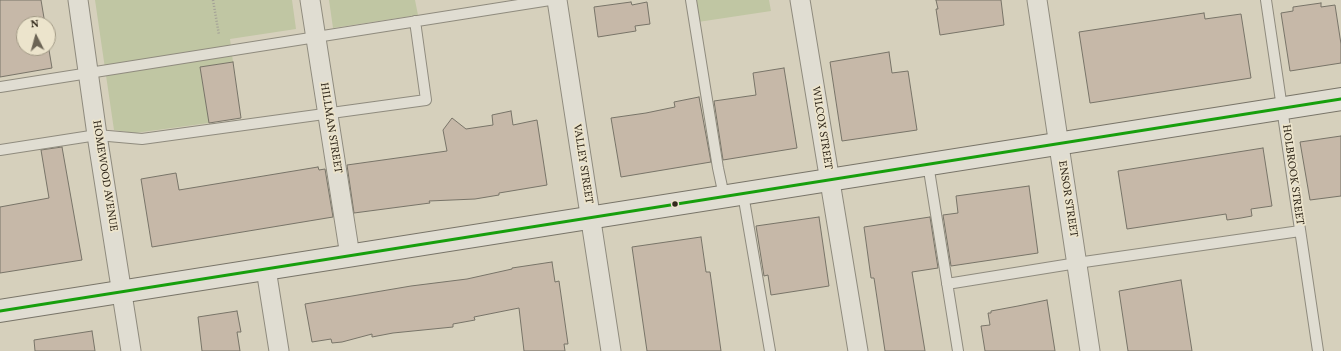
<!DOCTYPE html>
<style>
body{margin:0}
#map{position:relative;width:1341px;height:351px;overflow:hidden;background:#d6d0bc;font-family:Vollkorn,serif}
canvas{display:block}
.north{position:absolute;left:16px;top:16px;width:40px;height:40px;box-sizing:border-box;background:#ece4cc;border:1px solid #a29a86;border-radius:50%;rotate:354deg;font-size:11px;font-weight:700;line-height:16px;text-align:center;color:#332a1d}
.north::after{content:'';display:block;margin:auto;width:14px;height:18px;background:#6c6455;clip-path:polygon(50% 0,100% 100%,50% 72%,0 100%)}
</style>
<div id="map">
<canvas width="1341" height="351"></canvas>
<div class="north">N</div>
</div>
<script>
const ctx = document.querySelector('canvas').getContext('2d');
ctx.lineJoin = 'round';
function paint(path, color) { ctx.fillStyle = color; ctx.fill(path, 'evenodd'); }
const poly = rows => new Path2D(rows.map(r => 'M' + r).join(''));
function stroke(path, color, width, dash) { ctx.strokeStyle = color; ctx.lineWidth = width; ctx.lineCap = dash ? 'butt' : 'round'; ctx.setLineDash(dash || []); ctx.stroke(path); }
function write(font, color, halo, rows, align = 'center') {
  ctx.font = font + ' Vollkorn,serif'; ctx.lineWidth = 3.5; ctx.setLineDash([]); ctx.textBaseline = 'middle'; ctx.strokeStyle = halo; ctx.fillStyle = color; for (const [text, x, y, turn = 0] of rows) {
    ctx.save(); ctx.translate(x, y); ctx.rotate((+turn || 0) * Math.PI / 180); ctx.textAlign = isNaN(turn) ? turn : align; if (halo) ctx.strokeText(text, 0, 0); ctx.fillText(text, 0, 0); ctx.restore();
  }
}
paint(poly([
 [95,0,292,0,296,29,230,39,233,62,201,67,209,123,135,133,114,130],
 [329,0,415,0,418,15,333,28],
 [694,0,769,0,771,11,698,22]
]), '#c0c6a3');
const building = poly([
 [0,0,41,0,45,24,24,24,24,48,48,48,48,44,52,68,0,77,0,0],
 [936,0,1001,0,1004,25,940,35,936,9,938,9,936,0],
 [631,2,632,5,647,2,650,24,635,26,636,31,598,37,594,7,631,2],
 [1321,3,1321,7,1335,5,1341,44,1341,63,1290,71,1281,13,1293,11,1293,7,1321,3],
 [1204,13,1205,19,1241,14,1251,78,1090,103,1079,32,1204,13],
 [889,52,892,73,908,71,917,130,842,141,830,62,889,52],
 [233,62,241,118,209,123,200,67,233,62],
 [784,68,797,148,723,160,714,101,756,95,753,73,784,68],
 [699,97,711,162,621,177,611,118,646,113,675,107,674,102,699,97],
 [511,111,513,125,537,120,547,185,499,193,499,195,475,199,429,201,430,203,354,213,347,165,447,151,443,130,452,118,466,129,493,125,492,115,511,111],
 [1341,136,1341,196,1310,200,1300,142,1341,136],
 [62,147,82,260,0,273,0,207,49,198,41,150,62,147],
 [1263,148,1272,206,1251,209,1252,216,1241,218,1227,220,1226,214,1127,229,1118,171,1263,148],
 [318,167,319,170,325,169,333,217,152,247,141,179,176,173,179,190,318,167],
 [1029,186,1038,253,951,266,943,215,958,213,956,196,1029,186],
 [819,217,829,286,771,295,768,275,764,276,756,226,819,217],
 [930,217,938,268,912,272,925,351,885,351,874,278,871,278,864,227,930,217],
 [701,237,706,272,710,272,721,351,647,351,632,247,701,237],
 [552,262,555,282,559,281,568,344,564,344,565,351,524,351,519,308,474,317,475,320,453,324,453,327,393,333,372,337,372,334,342,342,332,343,331,339,312,342,305,304,411,286,467,279,512,269,512,268,552,262],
 [1181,280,1192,351,1128,351,1119,291,1181,280],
 [1047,300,1055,351,985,351,981,326,990,325,988,313,991,313,991,311,1018,306,1047,300],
 [237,311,241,332,237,332,240,351,202,351,198,317,237,311],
 [92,331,95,351,35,351,34,340,92,331]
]);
paint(building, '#c6b8a8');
stroke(building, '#787468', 1);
const service = poly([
 [691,0,718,168,724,196],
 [1266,0,1318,351],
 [0,87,550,0],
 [0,150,97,135,142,139,426,100,415,21],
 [928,164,958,351],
 [743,194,770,351],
 [947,284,1077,263,1300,231]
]);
const minor = poly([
 [78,0,97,135,131,351],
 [310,0,350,256],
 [557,0,611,351],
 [800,0,858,351],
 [1037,0,1090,351],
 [266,269,279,351]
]);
const secondary = poly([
 [0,311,1341,99]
]);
stroke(service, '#8f8b7e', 12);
stroke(minor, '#8f8b7e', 21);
stroke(secondary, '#787468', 24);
stroke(poly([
 [213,0,219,35]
]), '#a29f96', 2.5, [1, 2]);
stroke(service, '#e0ddd2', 10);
stroke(minor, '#e0ddd2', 19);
stroke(secondary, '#e0ddd2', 22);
stroke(poly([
 [0,311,1341,99]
]), '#179f0d', 3);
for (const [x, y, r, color] of [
 [675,204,3.5,"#332a1d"]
]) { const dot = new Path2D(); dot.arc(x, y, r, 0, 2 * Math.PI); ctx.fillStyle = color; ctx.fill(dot); stroke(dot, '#ece4cc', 1.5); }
write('11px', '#332a1d', '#ece4cc', [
 ["HILLMAN STREET",330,128,81],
 ["WILCOX STREET",821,128,81],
 ["VALLEY STREET",582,164,81],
 ["HOLBROOK STREET",1292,175,82],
 ["HOMEWOOD AVENUE",104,176,81],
 ["ENSOR STREET",1067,199,81]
]);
</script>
